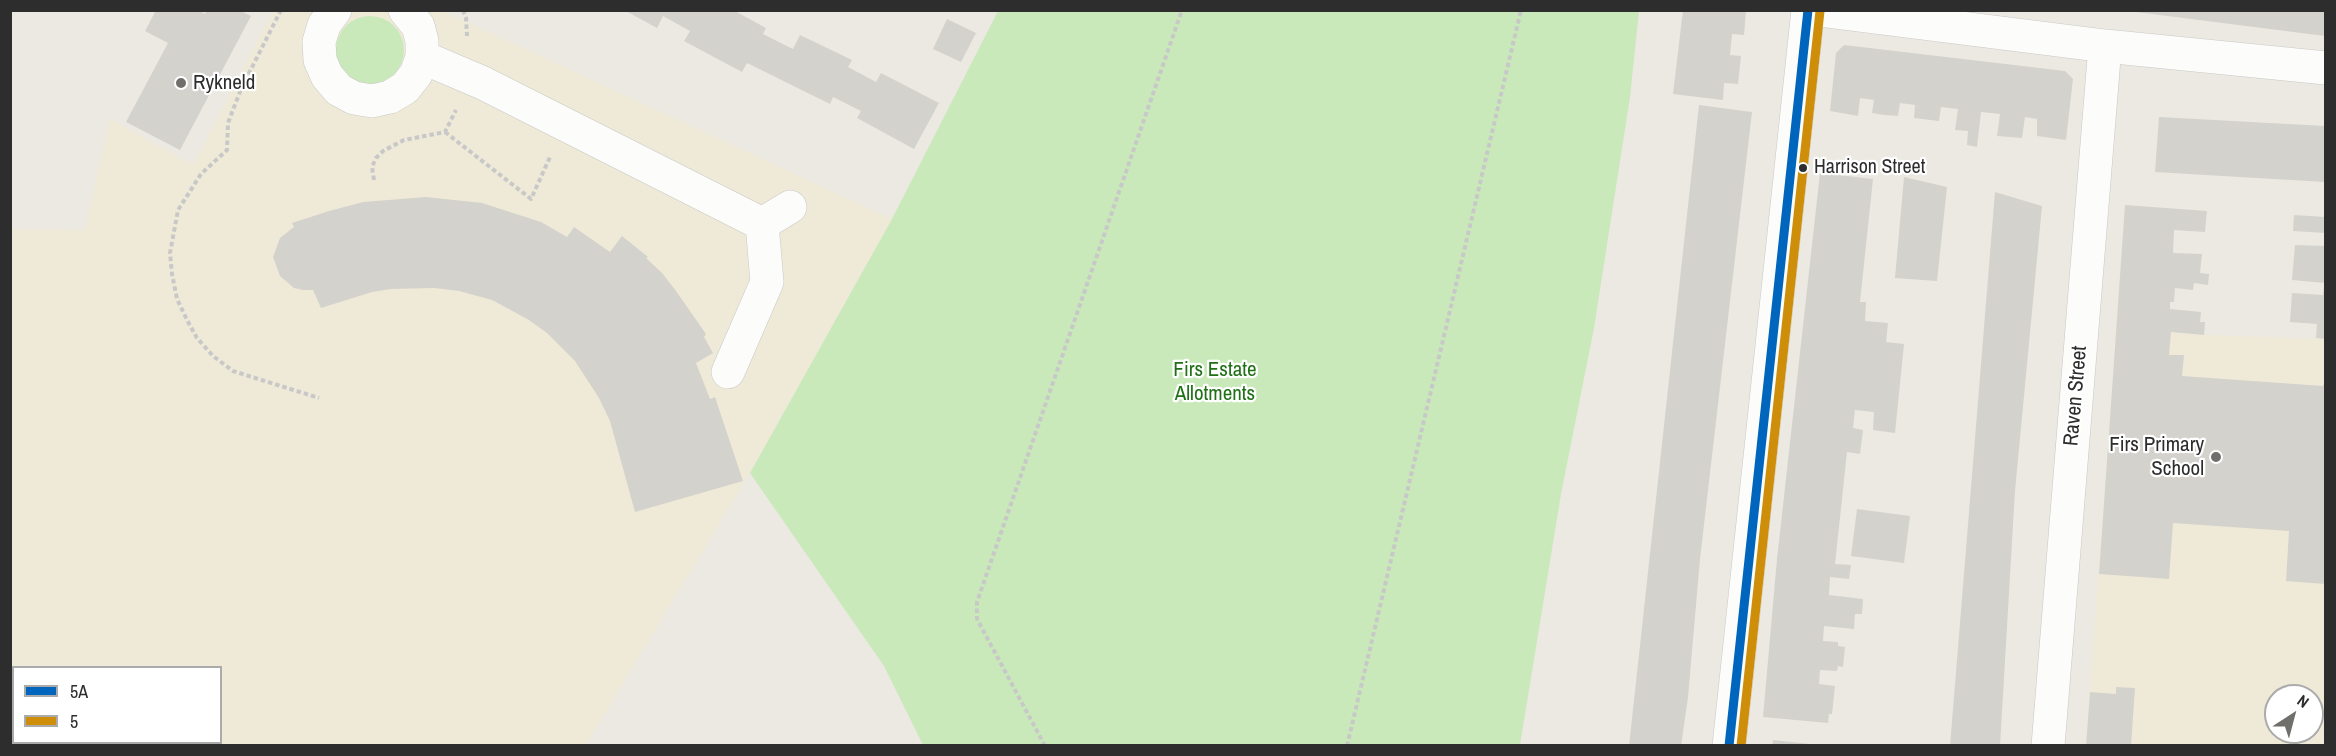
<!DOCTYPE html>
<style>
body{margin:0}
#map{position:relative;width:2336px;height:756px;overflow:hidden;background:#ece9e2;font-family:"Archivo Narrow",sans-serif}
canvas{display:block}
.frame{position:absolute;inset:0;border:12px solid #2d2d2d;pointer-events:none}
.legend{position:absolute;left:12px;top:666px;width:210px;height:78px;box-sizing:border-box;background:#fff;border:2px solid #ababab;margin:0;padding:8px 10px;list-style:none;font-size:18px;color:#2d2d2d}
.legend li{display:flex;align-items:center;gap:12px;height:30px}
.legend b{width:30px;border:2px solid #ababab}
.north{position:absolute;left:2264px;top:684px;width:60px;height:60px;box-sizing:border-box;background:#fff;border:2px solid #ababab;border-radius:50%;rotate:36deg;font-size:16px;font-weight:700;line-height:24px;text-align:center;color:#2d2d2d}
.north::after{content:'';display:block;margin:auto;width:21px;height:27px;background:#706f6c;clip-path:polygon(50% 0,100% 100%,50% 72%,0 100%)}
</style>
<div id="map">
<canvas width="2336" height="756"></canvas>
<div class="frame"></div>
<ul class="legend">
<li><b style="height:8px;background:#0065bd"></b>5A</li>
<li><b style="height:8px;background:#cf8e09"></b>5</li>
</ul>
<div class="north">N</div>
</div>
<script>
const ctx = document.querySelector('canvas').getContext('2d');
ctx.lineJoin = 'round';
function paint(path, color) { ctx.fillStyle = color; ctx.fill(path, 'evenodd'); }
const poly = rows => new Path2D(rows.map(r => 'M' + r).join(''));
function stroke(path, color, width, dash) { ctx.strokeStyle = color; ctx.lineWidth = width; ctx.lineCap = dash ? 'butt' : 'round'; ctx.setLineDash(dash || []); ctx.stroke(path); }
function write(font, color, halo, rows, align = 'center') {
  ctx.font = font + ' "Archivo Narrow",sans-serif'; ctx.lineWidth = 4.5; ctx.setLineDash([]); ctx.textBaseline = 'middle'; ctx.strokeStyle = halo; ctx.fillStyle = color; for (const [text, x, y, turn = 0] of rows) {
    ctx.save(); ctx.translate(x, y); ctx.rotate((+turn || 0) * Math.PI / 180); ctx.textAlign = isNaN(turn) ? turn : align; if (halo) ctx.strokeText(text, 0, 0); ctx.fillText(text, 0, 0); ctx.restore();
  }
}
paint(poly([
 [273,11,443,11,892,219,750,473,586,745,11,746,11,229,85,230,110,119,193,165],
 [14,668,220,668,220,742,14,742],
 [2116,328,2204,335,2325,339,2325,745,2086,746],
 [2276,696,2312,696,2312,732,2276,732]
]), '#efead7');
paint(poly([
 [998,11,1639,11,1630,97,1594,328,1561,494,1520,745,923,745,884,666,750,473,892,219],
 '336 50a34 34 0 1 1 68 0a34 34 0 1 1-68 0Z'
]), '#c9e9ba');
paint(poly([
 [156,10,198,10,205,14,207,10,239,10,251,16,180,150,126,122,168,43,145,31],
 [624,10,733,10,766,28,763,34,793,49,800,35,852,60,848,67,876,82,881,73,939,103,914,149,857,118,861,111,833,97,830,104,747,63,742,72,684,41,690,31,663,16,657,28],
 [1683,10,1746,10,1744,35,1732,34,1731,45,1730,55,1741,56,1738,84,1724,83,1723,100,1673,94],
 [2136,10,2325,10,2325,36,2136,12],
 [947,19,976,33,961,62,933,49],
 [1844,45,2065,71,2073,79,2066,140,2037,136,2037,119,2025,117,2022,138,1997,136,2000,114,1981,112,1977,147,1967,145,1968,131,1955,130,1958,109,1941,107,1939,121,1914,118,1915,105,1900,103,1898,116,1884,115,1872,113,1874,100,1860,98,1858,116,1830,111,1836,53],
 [1699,105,1752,112,1700,559,1688,697,1681,746,1629,746],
 [2159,117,2325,126,2325,182,2155,172],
 [1820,173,1873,179,1860,302,1866,302,1865,321,1888,323,1886,342,1904,344,1895,433,1873,430,1874,412,1855,410,1853,428,1863,430,1860,454,1847,452,1835,564,1851,565,1849,579,1830,577,1829,595,1863,599,1862,614,1855,614,1854,629,1824,626,1823,641,1838,642,1838,646,1845,647,1843,667,1838,666,1837,671,1820,670,1819,684,1835,686,1832,714,1829,714,1828,723,1763,717,1777,559],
 [1904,177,1947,187,1937,281,1895,278],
 [1995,192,2042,206,2015,491,2000,746,1950,746],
 [426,197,482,203,541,222,567,237,574,227,610,252,622,236,648,257,646,258,662,273,676,291,706,334,704,337,713,353,696,363,710,399,715,397,743,481,635,512,610,421,599,398,575,361,547,333,529,320,492,300,459,291,434,288,391,289,372,292,321,308,313,290,303,290,294,288,280,276,273,257,280,238,294,227,292,223,329,211,363,202],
 [2125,205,2207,211,2205,232,2174,230,2173,253,2202,254,2200,273,2209,274,2208,285,2194,283,2193,290,2175,288,2174,302,2170,302,2170,309,2201,312,2200,322,2205,322,2204,335,2171,332,2169,355,2184,355,2182,376,2323,386,2325,381,2325,584,2286,581,2289,531,2173,523,2169,579,2099,574],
 [2294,215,2325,217,2325,233,2293,231],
 [2295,245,2325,246,2325,283,2292,280],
 [2324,286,2325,286,2325,339,2316,338,2317,324,2290,322,2292,293,2323,295],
 [1857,509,1910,516,1904,563,1851,556],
 [2116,687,2135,688,2131,746,2086,746,2090,692,2116,694],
 [1773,740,1810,744,1810,746,1772,746]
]), '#d4d2cd');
const minor = poly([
 [335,10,324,25,319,42,320,60,327,76,339,90,354,98,372,101,390,97,405,88,416,74,422,57,422,41,418,26,405,10],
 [1818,10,2105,46,2326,68],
 [422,57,483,83,762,224,790,207],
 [728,372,767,282,762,224],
 [1729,746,1808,10],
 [2048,746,2105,46]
]);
stroke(minor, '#c9c8c7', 34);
stroke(poly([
 [281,10,241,89,228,123,227,150,201,174,178,210,170,253,172,274,177,299,187,320,197,338,213,356,233,371,319,398],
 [463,10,466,18,467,36],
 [445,132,531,199,550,157],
 [374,180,372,167,376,158,383,151,404,140,445,132,456,110],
 [1045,746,977,619,977,602,1182,10],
 [1347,746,1521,10]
]), '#c8c8c8', 4, [4.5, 3]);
stroke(minor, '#fcfcfb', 33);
stroke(poly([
 [1729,746,1808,10]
]), '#0065bd', 9);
stroke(poly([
 [1741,746,1820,11]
]), '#cf8e09', 9);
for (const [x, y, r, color] of [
 [181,83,6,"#706f6c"],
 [1803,168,5,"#2d2d2d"],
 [2216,457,6,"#706f6c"]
]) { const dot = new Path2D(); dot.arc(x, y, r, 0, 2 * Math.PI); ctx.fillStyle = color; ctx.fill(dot); stroke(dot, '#fff', 2); }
write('20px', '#2d2d2d', '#fff', [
 ["Harrison Street",1814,168]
], 'left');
write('21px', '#2d2d2d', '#fff', [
 ["Rykneld",193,83],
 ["Firs Primary",2204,445,"right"],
 ["School",2204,469,"right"]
], 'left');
write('21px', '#207116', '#fff', [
 ["Firs Estate",1215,370],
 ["Allotments",1215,394]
]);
write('21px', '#2d2d2d', '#fff', [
 ["Raven Street",2076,396,-85]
]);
</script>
